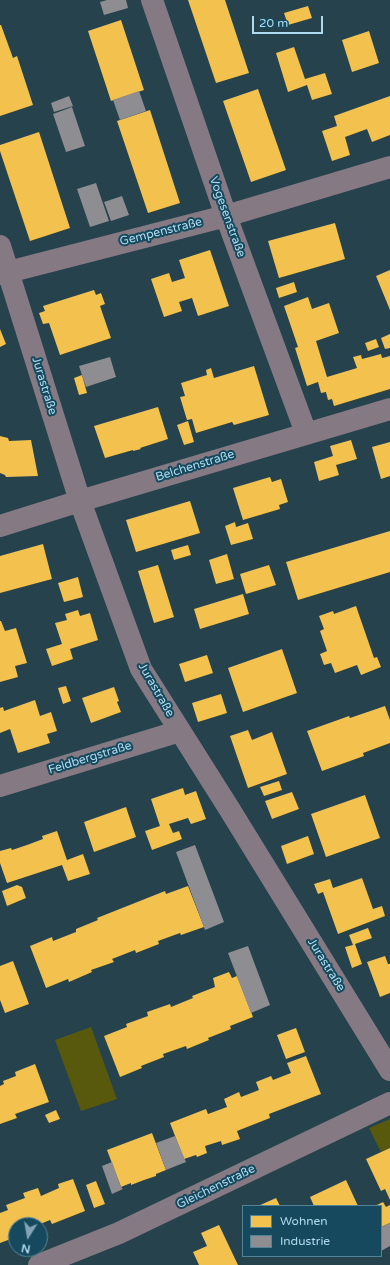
<!DOCTYPE html>
<meta charset="utf-8">
<style>
body{margin:0}
#map{position:relative;width:390px;height:1265px;overflow:hidden;background:#26424d;font-family:"Varela Round",sans-serif}
canvas{display:block}
.legend{position:absolute;left:242px;top:1205px;width:140px;height:52px;box-sizing:border-box;background:#16495d;border:1px solid #538397;margin:0;padding:5px 7px;list-style:none;font-size:12px;color:#afdaed}
.legend li{display:flex;align-items:center;gap:8px;height:20px}
.legend b{width:20px;border:1px solid #538397}
.north{position:absolute;left:8px;top:1217px;width:40px;height:40px;box-sizing:border-box;background:#16495d;border:1px solid #538397;border-radius:50%;rotate:191deg;font-size:11px;font-weight:700;line-height:16px;text-align:center;color:#afdaed}
.north::after{content:'';display:block;margin:auto;width:14px;height:18px;background:#7fa5b5;clip-path:polygon(50% 0,100% 100%,50% 72%,0 100%)}
.scale{position:absolute;left:252px;top:16px;width:71px;height:18px;box-sizing:border-box;border:2px solid #afdaed;border-top:0;padding-left:5px;font-size:12px;line-height:14px;white-space:nowrap;color:#afdaed;-webkit-text-stroke:3px #16495d;paint-order:stroke}
</style>
<div id="map">
<canvas width="390" height="1265"></canvas>
<ul class="legend">
<li><b style="height:11px;background:#f2c14e"></b>Wohnen</li>
<li><b style="height:11px;background:#8d8d92"></b>Industrie</li>
</ul>
<div class="north">N</div>
<div class="scale">20 m</div>
</div>
<script>
const ctx = document.querySelector('canvas').getContext('2d');
ctx.lineJoin = 'round';
function paint(path, color) { ctx.fillStyle = color; ctx.fill(path, 'evenodd'); }
const poly = rows => new Path2D(rows.map(r => 'M' + r).join(''));
function stroke(path, color, width, dash) { ctx.strokeStyle = color; ctx.lineWidth = width; ctx.lineCap = dash ? 'butt' : 'round'; ctx.setLineDash(dash || []); ctx.stroke(path); }
function write(font, color, halo, rows, align = 'center') {
  ctx.font = font + ' "Varela Round",sans-serif'; ctx.lineWidth = 4; ctx.setLineDash([]); ctx.textBaseline = 'middle'; ctx.strokeStyle = halo; ctx.fillStyle = color; for (const [text, x, y, turn = 0] of rows) {
    ctx.save(); ctx.translate(x, y); ctx.rotate((+turn || 0) * Math.PI / 180); ctx.textAlign = isNaN(turn) ? turn : align; if (halo) ctx.strokeText(text, 0, 0); ctx.fillText(text, 0, 0); ctx.restore();
  }
}
paint(poly([
 [91,1027,117,1099,81,1111,55,1040],
 [390,1119,390,1148,381,1152,369,1128]
]), '#58590d');
paint(poly([
 [188,0,225,0,249,73,216,83],
 [308,6,312,18,288,25,284,13],
 [121,20,144,90,111,101,88,31],
 [0,25,1,25,13,58,17,56,33,105,0,116],
 [369,31,379,63,352,72,342,40],
 [294,47,305,79,325,73,332,94,312,100,307,85,288,92,276,53],
 [258,89,286,170,251,182,223,101],
 [390,96,390,135,372,142,367,129,345,137,350,155,332,161,322,131,337,126,334,116],
 [150,110,180,203,148,213,117,121],
 [39,132,70,228,30,241,0,151,0,145],
 [335,223,345,259,279,278,268,241],
 [210,250,229,306,198,316,192,298,179,302,182,311,164,317,151,279,169,273,172,282,185,278,179,260],
 [390,270,390,310,376,276],
 [294,282,297,292,279,298,276,288],
 [94,290,96,295,101,293,105,304,100,306,111,338,60,355,49,323,43,324,39,313,45,311,43,306],
 [308,297,312,309,329,303,339,333,316,341,327,377,357,368,353,357,361,355,362,359,381,354,382,358,390,356,390,389,334,406,332,399,328,400,326,392,321,393,318,382,307,386,295,348,298,347,284,306],
 [0,329,6,344,0,347],
 [390,334,390,348,385,349,381,338],
 [376,339,379,347,368,351,365,343],
 [254,366,269,415,234,425,232,422,196,433,192,419,187,420,180,397,185,396,181,383,207,375,206,370,211,368,214,378],
 [82,375,87,393,79,395,74,378],
 [158,407,168,439,140,448,141,449,133,451,133,450,105,458,94,426],
 [188,421,194,442,184,445,177,425],
 [0,436,8,438,9,441,31,440,38,476,6,477,5,475,0,473],
 [351,440,357,459,336,465,339,475,319,481,314,462,333,456,330,446],
 [390,442,390,476,381,479,372,447],
 [270,477,272,482,281,479,288,502,279,505,280,509,243,520,233,488],
 [190,501,200,533,136,552,126,520],
 [235,522,236,527,248,523,253,539,231,545,225,526],
 [390,531,390,572,298,600,286,562],
 [43,544,52,579,0,593,0,556],
 [188,545,191,555,174,560,171,550],
 [227,554,234,579,216,584,209,560],
 [158,565,174,617,154,623,138,571],
 [269,565,276,585,246,594,240,574],
 [78,577,83,597,64,602,58,583],
 [243,594,249,614,200,629,194,609],
 [356,606,374,658,377,657,381,667,361,675,357,665,335,673,331,663,324,665,320,654,327,651,320,631,324,629,319,616,333,611,334,614],
 [78,610,80,616,90,613,98,640,70,649,73,659,52,666,46,649,62,644,55,623,67,620,65,614],
 [0,621,1,621,5,631,16,628,27,663,15,666,18,677,0,682],
 [282,649,297,693,243,712,228,668],
 [207,655,213,673,185,682,179,664],
 [66,686,71,701,63,704,58,688],
 [114,687,119,701,117,702,121,712,91,723,82,698],
 [221,694,227,713,198,722,192,703],
 [35,700,40,716,51,712,57,731,47,734,50,743,18,753,10,729,0,733,0,708,3,707,4,711],
 [385,706,390,720,390,743,363,753,364,756,322,771,307,731,349,716,350,718],
 [248,730,252,740,272,732,287,774,248,788,230,736],
 [279,781,282,790,264,796,260,787],
 [183,788,185,795,196,791,206,819,191,824,188,818,169,824,173,833,179,831,182,839,152,850,145,831,160,826,151,799],
 [292,792,299,809,272,819,265,801],
 [365,795,380,838,326,857,311,814],
 [126,807,136,837,94,852,84,822],
 [57,831,67,860,83,854,90,874,68,881,62,865,7,883,0,863,0,851,11,848,12,850,27,845,43,839,42,836],
 [308,836,314,854,287,864,281,846],
 [362,878,373,909,382,906,385,916,338,934,323,892,318,894,314,884,330,879,333,888],
 [17,885,22,887,26,898,7,906,2,891],
 [188,886,204,927,181,935,180,933,158,941,159,944,136,953,135,950,112,959,114,962,91,970,92,972,69,982,68,979,46,988,30,946,52,937,53,941,76,932,76,929,98,920,97,918,165,891,166,894],
 [368,928,372,938,355,944,362,964,352,968,345,947,353,945,349,935],
 [385,956,388,964,390,964,390,993,380,997,367,962],
 [13,961,29,1004,5,1013,0,1000,0,966],
 [229,972,232,978,237,976,253,1017,230,1026,231,1029,208,1038,209,1040,187,1049,186,1046,163,1054,164,1057,141,1066,142,1068,120,1077,104,1036,127,1027,126,1024,148,1016,147,1012,170,1004,171,1007,193,998,192,996,215,987,213,978],
 [296,1028,305,1052,286,1059,277,1035],
 [306,1056,321,1094,269,1114,270,1118,237,1131,240,1139,222,1145,221,1141,205,1146,207,1153,197,1157,196,1155,184,1159,170,1123,206,1109,208,1114,227,1107,224,1099,239,1092,241,1097,259,1090,256,1082,271,1076,273,1080,291,1073,287,1063],
 [35,1064,49,1102,15,1114,17,1118,0,1124,0,1086,4,1084,3,1081,16,1076,15,1072],
 [56,1110,60,1119,49,1123,45,1115],
 [152,1133,166,1170,156,1174,156,1176,144,1180,131,1185,131,1183,121,1187,107,1150],
 [390,1148,390,1200,385,1189,381,1191,366,1159],
 [73,1179,85,1211,52,1224,50,1220,38,1225,16,1225,16,1237,0,1243,0,1213,8,1210,6,1205,25,1198,23,1193,38,1188,41,1196,59,1188,58,1184],
 [346,1180,358,1206,314,1206,310,1197],
 [96,1181,105,1204,94,1208,86,1185],
 [276,1198,280,1206,258,1206],
 [383,1202,386,1207,390,1205,390,1223,381,1227,381,1206,375,1206],
 [219,1225,238,1265,199,1265,193,1252,207,1246,201,1233]
]), '#f2c14e');
paint(poly([
 [107,0,126,0,128,8,104,15,100,2],
 [139,91,146,111,120,120,113,100],
 [69,96,73,106,54,112,51,103],
 [72,107,85,146,66,152,53,114],
 [96,183,109,221,90,227,77,189],
 [122,196,129,215,111,221,104,202],
 [110,357,116,377,86,387,79,366],
 [195,845,224,922,205,930,176,852],
 [248,946,270,1005,251,1013,228,953],
 [175,1136,186,1162,166,1170,156,1143],
 [112,1162,121,1187,123,1189,112,1194,102,1166],
 [390,1223,390,1246,381,1251,381,1227]
]), '#8d8d92');
stroke(poly([
 [152,0,226,216,306,433],
 [0,246,80,501,141,669,230,810,390,1070],
 [0,274,226,216,390,167],
 [0,526,80,501,390,409],
 [0,786,180,731],
 [39,1265,119,1233,390,1103]
]), '#857983', 22);
write('12px', '#afdaed', '#16495d', [
 ["Vogesenstraße",227,217,70],
 ["Gempenstraße",161,232,-14],
 ["Jurastraße",44,386,73],
 ["Belchenstraße",195,466,-17],
 ["Jurastraße",156,690,60],
 ["Feldbergstraße",90,758,-17],
 ["Jurastraße",326,965,58],
 ["Gleichenstraße",216,1187,-26]
]);
</script>
